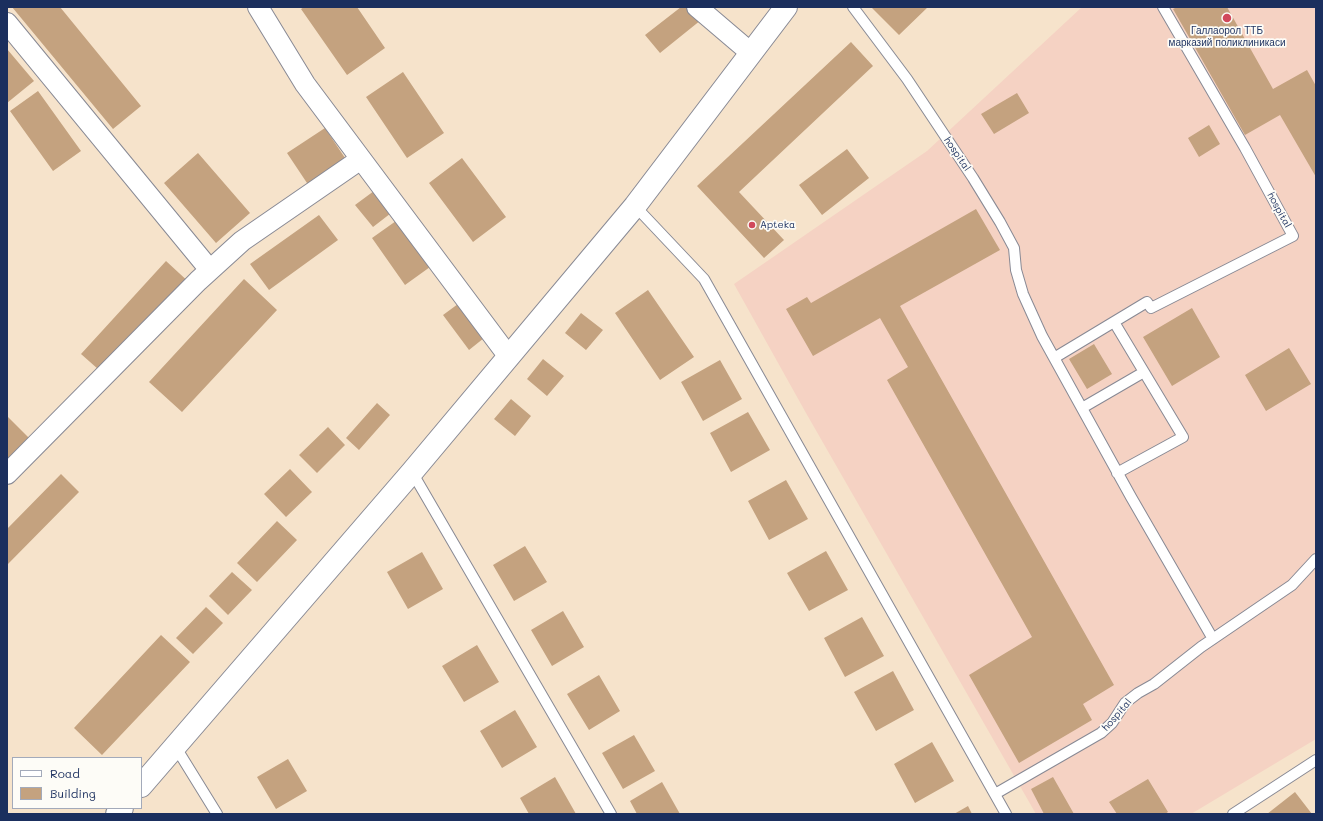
<!DOCTYPE html>
<meta charset="utf-8">
<style>
body{margin:0}
#map{position:relative;width:1323px;height:821px;overflow:hidden;background:#f6e3cb;font-family:Mali,sans-serif}
canvas{display:block}
.frame{position:absolute;inset:0;border:8px solid #1b2f5e;pointer-events:none}
.legend{position:absolute;left:12px;top:757px;width:130px;height:52px;box-sizing:border-box;background:#fdfcf7;border:1px solid #a3aaba;margin:0;padding:5px 7px;list-style:none;font-size:12px;color:#1b2f5e}
.legend li{display:flex;align-items:center;gap:8px;height:20px}
.legend b{width:20px;border:1px solid #a3aaba}
</style>
<div id="map">
<canvas width="1323" height="821"></canvas>
<div class="frame"></div>
<ul class="legend">
<li><b style="height:5px;background:#fff"></b>Road</li>
<li><b style="height:11px;background:#c4a27f"></b>Building</li>
</ul>
</div>
<script>
const ctx = document.querySelector('canvas').getContext('2d');
ctx.lineJoin = 'round';
function paint(path, color) { ctx.fillStyle = color; ctx.fill(path, 'evenodd'); }
const poly = rows => new Path2D(rows.map(r => 'M' + r).join(''));
function stroke(path, color, width, dash) { ctx.strokeStyle = color; ctx.lineWidth = width; ctx.lineCap = dash ? 'butt' : 'round'; ctx.setLineDash(dash || []); ctx.stroke(path); }
function write(font, color, halo, rows, align = 'center') {
  ctx.font = font + ' Mali,sans-serif'; ctx.lineWidth = 3.5; ctx.setLineDash([]); ctx.textBaseline = 'middle'; ctx.strokeStyle = halo; ctx.fillStyle = color; for (const [text, x, y, turn = 0] of rows) {
    ctx.save(); ctx.translate(x, y); ctx.rotate((+turn || 0) * Math.PI / 180); ctx.textAlign = isNaN(turn) ? turn : align; if (halo) ctx.strokeText(text, 0, 0); ctx.fillText(text, 0, 0); ctx.restore();
  }
}
paint(poly([
 [1082,7,1316,7,1316,739,1191,814,1036,814,806,413,734,284,927,151]
]), '#f5d2c3');
paint(poly([
 [12,7,60,7,141,106,113,129],
 [304,7,357,7,385,48,347,75,301,9],
 [681,7,690,7,701,20,660,53,645,35],
 [871,7,928,7,899,35],
 [1177,7,1227,7,1273,89,1307,70,1316,86,1316,177,1280,115,1245,135,1173,9],
 [851,42,873,66,739,192,784,240,764,258,697,186],
 [7,49,34,81,7,103],
 [403,72,444,133,407,158,366,97],
 [38,91,81,151,53,171,10,111],
 [1017,93,1029,113,994,134,981,114],
 [1209,125,1220,144,1199,157,1188,138],
 [325,128,347,161,309,186,287,153],
 [847,149,869,178,822,215,799,185],
 [198,153,250,213,216,243,164,183],
 [462,158,506,217,473,242,429,183],
 [378,188,395,210,373,227,355,205],
 [976,209,1000,250,900,306,1114,685,1083,704,1092,720,1019,763,969,675,1032,637,887,380,908,367,880,318,813,356,786,309,807,297,811,303],
 [319,215,338,240,269,290,250,264],
 [396,221,430,267,405,285,372,238],
 [166,261,192,285,107,377,81,354],
 [244,279,277,310,182,412,149,382],
 [648,290,694,357,660,380,615,313],
 [458,304,484,338,469,350,443,315],
 [1192,308,1220,357,1172,386,1143,337],
 [581,313,603,330,586,350,565,333],
 [1094,344,1112,374,1087,389,1069,359],
 [1289,348,1311,384,1266,411,1245,375],
 [543,359,564,376,547,396,527,379],
 [720,360,742,399,703,421,681,382],
 [511,399,531,416,515,436,494,419],
 [377,403,390,415,359,450,346,438],
 [748,412,770,450,731,472,710,433],
 [7,416,37,446,7,476],
 [328,427,345,445,317,473,299,455],
 [290,469,312,492,286,517,264,494],
 [61,474,79,492,7,565,7,529],
 [786,480,808,519,769,540,748,501],
 [277,521,297,540,257,582,237,563],
 [525,546,547,582,514,601,493,565],
 [826,551,848,590,809,611,787,573],
 [422,552,443,589,408,609,387,572],
 [232,572,252,590,228,615,209,596],
 [206,607,223,623,193,654,176,638],
 [563,611,584,647,552,666,531,630],
 [862,617,884,656,845,677,824,638],
 [161,635,190,662,102,755,74,728],
 [477,645,499,682,464,702,442,666],
 [893,671,914,710,876,731,854,692],
 [599,675,620,711,589,730,567,694],
 [515,710,537,747,502,768,480,731],
 [634,735,655,771,623,789,602,753],
 [932,742,954,781,915,803,894,764],
 [288,759,307,791,276,809,257,777],
 [555,777,576,814,529,814,520,798],
 [1053,777,1074,814,1044,814,1031,789],
 [1148,779,1168,812,1165,814,1117,814,1109,802],
 [662,782,680,814,637,814,630,801],
 [1295,792,1312,814,1267,814],
 [968,806,972,814,954,814]
]), '#c4a27f');
const service = poly([
 [853,7,907,79,973,178,1000,222,1014,248,1016,270,1023,294,1042,336,1131,497,1213,639],
 [635,206,704,279,1006,814],
 [1054,358,1147,302,1151,308,1293,236,1245,148,1163,7],
 [1082,408,1144,372,1114,322],
 [412,472,611,814],
 [1117,473,1183,437,1144,372],
 [175,746,217,814],
 [995,794,1101,733,1112,723,1125,703,1138,693,1154,684,1201,647,1292,585,1316,559],
 [1233,814,1316,760]
]);
const minor = poly([
 [258,7,305,84,509,357],
 [697,7,751,53],
 [7,23,210,270],
 [7,474,198,281,242,241,361,159]
]);
const tertiary = poly([
 [141,786,412,472,635,206,786,7],
 [117,814,122,808]
]);
stroke(service, '#888994', 12);
stroke(minor, '#888994', 22);
stroke(tertiary, '#888994', 24);
stroke(service, '#fff', 10);
stroke(minor, '#fff', 20);
stroke(tertiary, '#fff', 22);
for (const [x, y, r, color] of [
 [1227,18,5,"#d1495b"],
 [752,225,4,"#d1495b"]
]) { const dot = new Path2D(); dot.arc(x, y, r, 0, 2 * Math.PI); ctx.fillStyle = color; ctx.fill(dot); stroke(dot, '#fdfcf7', 1.5); }
write('10px', '#1b2f5e', '#fdfcf7', [
 ["Галлаорол ТТБ",1227,31],
 ["марказий поликлиникаси",1227,43],
 ["Apteka",760,225,"left"]
]);
write('10px', '#1b2f5e', '#fdfcf7', [
 ["hospital",957,154,56],
 ["hospital",1279,210,61],
 ["hospital",1117,715,-49]
]);
</script>
